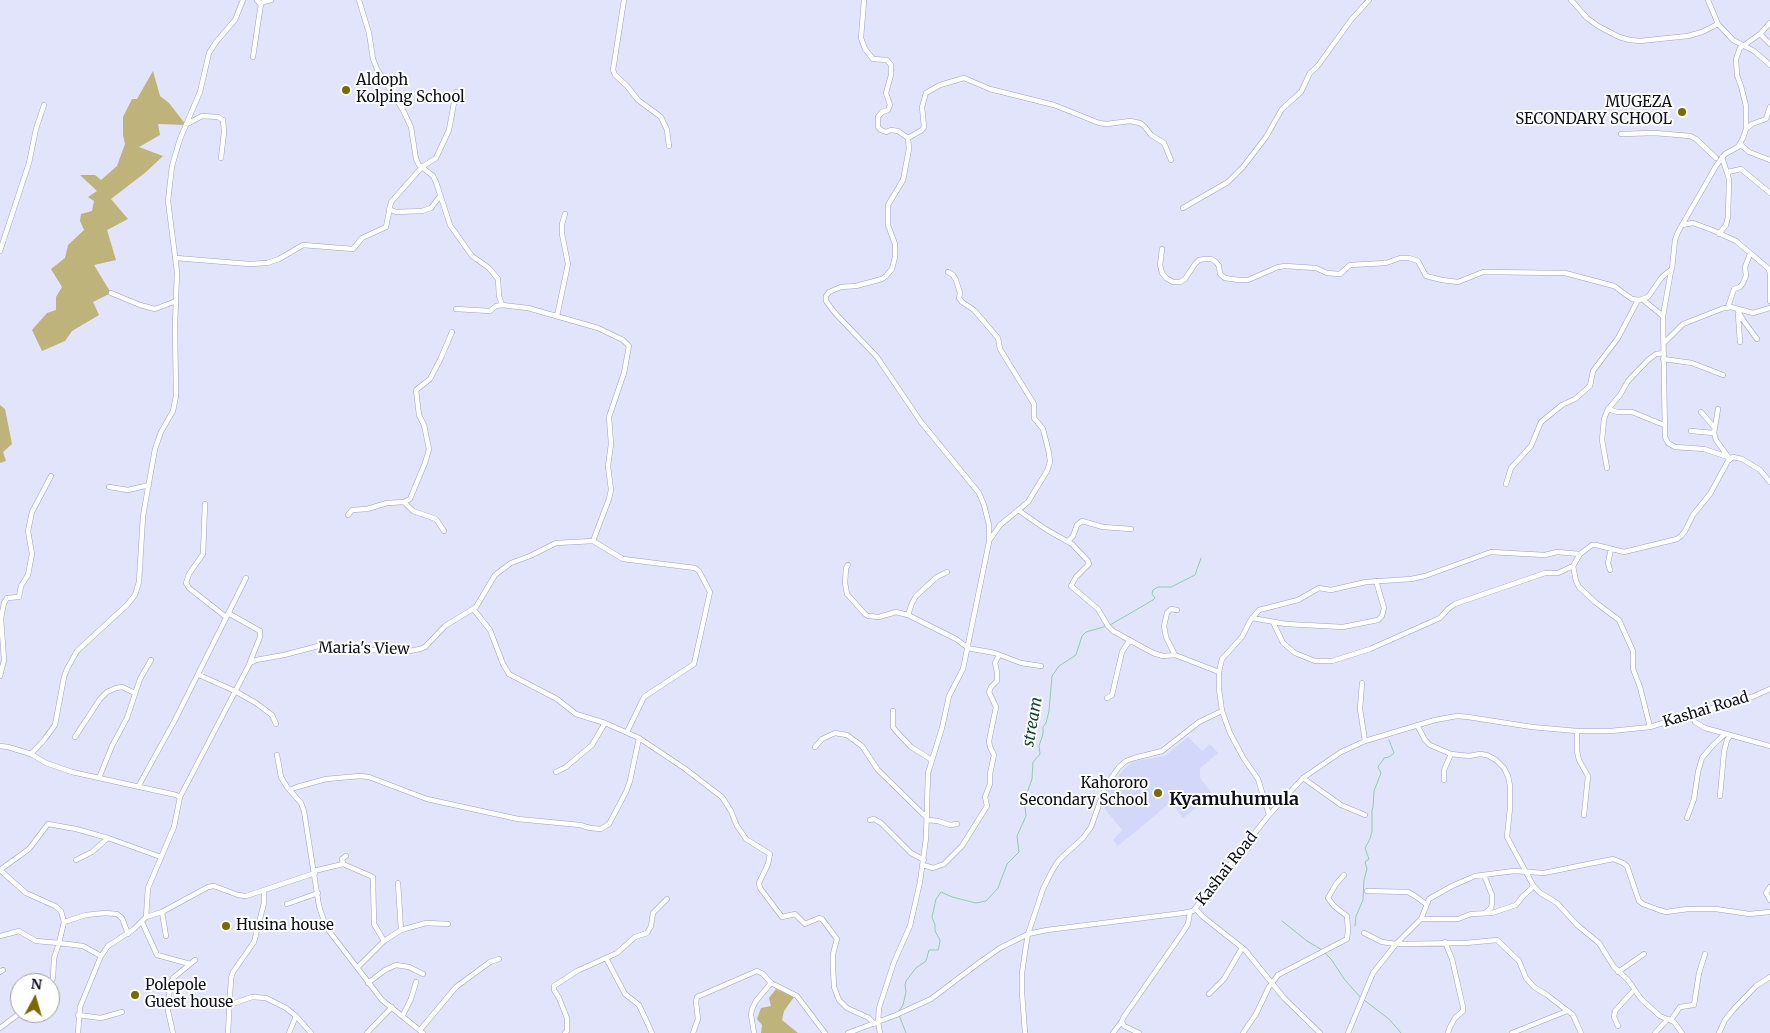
<!DOCTYPE html>
<style>
body{margin:0}
#map{position:relative;width:1770px;height:1033px;overflow:hidden;background:#e1e4fa;font-family:Merriweather,serif}
canvas{display:block}
.north{position:absolute;left:10px;top:973px;width:50px;height:50px;box-sizing:border-box;background:#fff;border:1px solid #9f9fa4;border-radius:50%;rotate:6deg;font-size:14px;font-weight:700;line-height:20px;text-align:center;color:#0e0f1c}
.north::after{content:'';display:block;margin:auto;width:18px;height:22px;background:#786900;clip-path:polygon(50% 0,100% 100%,50% 72%,0 100%)}
</style>
<div id="map">
<canvas width="1770" height="1033"></canvas>
<div class="north">N</div>
</div>
<script>
const ctx = document.querySelector('canvas').getContext('2d');
ctx.lineJoin = 'round';
function paint(path, color) { ctx.fillStyle = color; ctx.fill(path, 'evenodd'); }
const poly = rows => new Path2D(rows.map(r => 'M' + r).join(''));
function stroke(path, color, width, dash) { ctx.strokeStyle = color; ctx.lineWidth = width; ctx.lineCap = dash ? 'butt' : 'round'; ctx.setLineDash(dash || []); ctx.stroke(path); }
function write(font, color, halo, rows, align = 'center') {
  ctx.font = font + ' Merriweather,serif'; ctx.lineWidth = 4; ctx.setLineDash([]); ctx.textBaseline = 'middle'; ctx.strokeStyle = halo; ctx.fillStyle = color; for (const [text, x, y, turn = 0] of rows) {
    ctx.save(); ctx.translate(x, y); ctx.rotate((+turn || 0) * Math.PI / 180); ctx.textAlign = isNaN(turn) ? turn : align; if (halo) ctx.strokeText(text, 0, 0); ctx.fillText(text, 0, 0); ctx.restore();
  }
}
paint(poly([
 [1188,737,1202,751,1210,744,1218,753,1200,768,1200,778,1213,795,1183,818,1171,802,1118,846,1113,840,1122,830,1101,804,1106,791,1124,769,1134,761,1165,756]
]), '#d3d7fa');
paint(poly([
 [153,71,160,96,169,103,186,125,158,124,160,135,139,147,163,156,146,172,111,199,128,219,107,230,116,260,94,265,111,293,93,302,99,315,72,331,65,341,42,351,32,330,47,313,56,310,56,297,62,287,51,269,65,258,68,245,84,230,80,221,81,214,92,211,94,201,88,197,97,191,80,175,95,175,101,180,117,166,125,144,123,135,123,117,132,99,137,99],
 [0,405,5,409,12,444,3,452,6,461,0,463],
 [776,989,794,997,784,1011,782,1020,798,1033,761,1033,762,1025,757,1019,761,1008,771,1006,769,998]
]), '#bdb37b');
stroke(poly([
 [1110,625,1153,600,1155,598,1152,594,1153,590,1158,587,1171,587,1195,575,1201,558],
 [1282,921,1307,941,1322,950],
 [1355,926,1356,916,1363,900,1364,880,1367,869,1365,862,1369,859,1365,848,1370,839,1372,831,1372,809,1373,808,1374,791,1381,773,1378,767,1384,758,1389,757,1394,753,1389,740],
 [1325,953,1331,959,1345,980,1361,998],
 [1364,1000,1389,1019,1401,1033],
 [899,1011,903,1005,906,992,905,985,906,981,916,968,926,961,929,950,938,950,939,947,940,940,935,931,935,925,932,917,936,899,941,892,952,897,976,903,986,901,998,888,1007,864,1019,852,1017,836,1026,816,1025,807,1027,793,1032,779,1033,762,1040,754,1039,746,1043,734,1043,727,1046,723,1049,711,1052,676,1059,666,1076,655,1082,636,1086,632,1107,626],
 [899,1015,906,1033]
]), '#8dceaa', 1);
const minor = poly([
 [624,0,613,70,615,75,627,86,638,100,661,117,667,130,669,146],
 [864,0,861,38,865,49,873,59,887,60,891,65,891,75,886,93,890,105,888,110,882,112,878,117,878,127,881,130,886,132,891,130,898,131,908,138,909,149,903,180,888,205,888,225,895,244,895,257,892,269,886,276,882,279,856,286,841,287,829,292,826,296,826,301,835,313,877,357,921,422,979,493,984,505,989,525,989,542,963,669,949,696,942,728,928,773,926,838,920,882,910,926,894,962,879,1008,878,1022,880,1033],
 [1571,0,1587,18,1598,26,1619,37,1630,40,1640,41,1688,36,1702,32,1718,24],
 [1708,0,1718,24,1733,40,1754,51,1770,65],
 [260,3,271,0],
 [1760,34,1770,44],
 [253,57,260,10,261,5,257,0],
 [187,124,202,116,218,117,223,120,224,132,221,158],
 [1746,129,1752,124,1766,119,1770,107],
 [1621,134,1655,133,1690,136,1696,139,1716,158],
 [908,138,922,130,924,127,922,107,926,93,940,85,964,78,990,89,1054,105,1099,123,1107,124,1130,121,1140,123,1145,127,1151,135,1164,143,1171,160],
 [1741,143,1742,146,1749,152,1770,160],
 [1728,172,1741,169,1770,193],
 [1183,208,1228,182,1243,167,1266,137,1282,109,1301,92,1310,73,1317,67,1351,20,1369,0],
 [389,209,396,212,422,211,431,208,440,196],
 [1682,225,1693,223,1712,230,1736,241,1768,268,1770,273,1770,301],
 [1719,234,1726,225,1728,217,1729,179,1722,157],
 [1162,249,1160,265,1162,273,1166,278,1173,282,1180,282,1185,279,1195,264,1199,260,1205,259,1211,259,1216,262,1219,266,1220,274,1225,278,1239,280,1248,280,1278,267,1285,266,1316,268,1327,273,1340,274,1350,265,1386,263,1400,258,1409,258,1418,261,1426,276,1442,280,1458,282,1483,272,1565,273,1614,286,1632,299,1639,300,1648,297,1662,277,1672,269,1675,240,1678,232,1716,166,1725,154,1738,147,1743,138,1746,129,1746,106,1741,86,1737,75,1736,59,1740,48,1760,34,1770,23],
 [0,251,29,163,36,129,44,105],
 [176,258,249,264,267,263,279,259,303,245,353,249,362,238,386,227,391,202,422,167,436,158,449,130,456,92],
 [1671,271,1663,316,1665,437,1668,443,1675,447,1704,449,1731,458],
 [948,272,953,275,956,280,960,293,959,298,962,302,974,310,998,338,1000,349,1034,404,1034,418,1043,429,1049,453,1050,462,1047,471,1028,502,1000,525,989,541],
 [111,293,140,305,155,309,176,301],
 [1642,299,1663,316],
 [1728,307,1734,289,1740,287,1743,283,1746,276,1745,267,1750,254],
 [456,309,490,311,496,306,502,305],
 [1737,309,1743,320,1757,339],
 [1738,314,1740,342],
 [557,316,568,264,562,234,562,224,565,214],
 [1664,343,1683,324,1724,308,1731,307,1753,313,1770,308],
 [1663,359,1692,363,1723,375],
 [1608,409,1617,412,1632,412,1664,425],
 [1718,409,1714,433,1716,440,1729,458],
 [1701,412,1714,427],
 [1691,431,1714,433],
 [1607,468,1602,440,1604,419,1608,409,1620,395,1628,381,1648,360,1656,354,1664,353],
 [1506,484,1511,468,1531,446,1541,422,1562,405,1575,399,1590,386,1593,371,1618,338,1638,300],
 [109,487,128,490,149,485],
 [404,502,413,511,436,519,444,531],
 [205,504,203,554,189,574,186,583,189,588,226,617],
 [1018,510,1047,530,1072,544,1088,561,1089,564,1076,577,1071,586,1098,609,1108,626,1113,631,1153,653,1163,656,1175,655,1219,672],
 [348,515,352,510,367,509,387,503,404,502,410,499,425,463,429,449,424,425,419,415,416,390,430,379,440,360,452,332],
 [593,541,623,559,695,568,699,571,710,592,694,664,644,697,627,732],
 [1068,541,1073,536,1077,525,1082,521,1103,527,1131,529],
 [1580,554,1573,566,1576,581,1579,587,1595,602,1619,620,1633,651,1633,669,1640,687,1650,727],
 [848,565,846,568,845,583,847,594,865,614,868,616,879,617,896,612,908,615,956,639,967,647],
 [1610,570,1608,563,1611,549],
 [474,610,490,630,503,664,509,674,557,699,576,714,605,723,639,738,684,768,722,797,731,811,737,826,746,839,770,854,768,864,759,883,760,888,782,917,795,914,805,924,819,918,822,919,837,939,833,954,833,968,834,987,839,1000,847,1008,869,1018,874,1024],
 [228,613,260,631,260,637,250,662],
 [908,615,912,603,916,596,937,577,947,572],
 [1252,618,1286,624,1343,627,1378,620,1382,616,1384,608,1376,581],
 [1273,622,1283,643,1295,653,1315,661,1332,661,1370,649,1440,618,1448,609,1455,604,1545,573,1558,573,1573,566],
 [967,648,995,653,1021,663,1041,666],
 [1175,655,1166,637,1164,626,1167,613,1171,609,1177,610],
 [199,675,235,691,256,703,272,715,276,724],
 [0,676,4,660,1,618,4,603,7,598,19,597,21,586,28,575,32,554,28,531,32,512,51,476],
 [1362,683,1360,709,1365,741],
 [1107,698,1112,695,1122,652,1129,641],
 [893,711,893,727,896,731,911,747,932,760],
 [1693,717,1695,722,1705,728,1770,746],
 [1417,725,1425,740,1430,745,1451,754,1469,756,1480,754,1487,755,1496,760,1504,768,1508,776,1510,786,1510,808,1507,837,1533,885,1539,892,1557,903,1577,925,1599,943,1614,967,1628,980,1641,999,1660,1016,1674,1022,1682,1033],
 [1577,731,1577,751,1579,760,1588,776,1584,815],
 [75,737,100,699,107,692,116,688,122,687,135,693],
 [0,746,8,747,31,754,46,763,72,772,176,795,180,797],
 [815,747,822,739,835,733,847,735,862,746,878,770,926,817],
 [31,754,44,740,55,725,64,677,67,669,77,651,127,605,135,595,139,582,143,516,155,449,161,432,173,411,176,396,175,325,177,272,168,201,172,166,180,139,200,92,209,53,216,42,235,20,243,0],
 [277,755,281,777,287,787,301,803,304,811,319,906,326,927,382,1000,423,1033],
 [556,772,566,767,592,745,605,723],
 [99,778,112,746,127,718,140,679,151,660],
 [1303,778,1341,805,1365,815],
 [1444,780,1444,770,1451,754],
 [138,787,175,720,246,578],
 [290,790,297,787,326,779,360,776,369,777,427,799,518,819,580,825,590,828,601,829,609,824,626,792,630,781,639,738],
 [1720,796,1724,752,1727,740,1730,736],
 [1269,815,1258,779,1244,759,1230,733,1222,711,1219,689,1219,672,1222,659,1242,637,1250,621,1259,610,1298,600,1319,588,1331,590,1366,582,1411,579,1425,576,1491,552,1545,555,1557,552,1580,554,1592,545,1596,545,1624,552,1677,539,1681,536,1685,531,1693,515,1710,494,1728,461,1733,457,1742,459,1760,470,1770,482],
 [1687,818,1694,799,1698,772,1702,758,1713,745,1725,734],
 [870,820,874,819,881,823,911,853,924,860],
 [927,820,938,821,950,825,957,824],
 [346,856,342,859,343,864,373,877,374,924,384,941],
 [76,860,92,852,108,838],
 [923,865,933,868,944,864,962,846,987,806,985,797,990,784,990,774,994,755,990,747,989,741,996,707,989,692,991,687,997,681,997,672,995,663,999,655],
 [0,870,29,849,48,824,76,829,108,838,161,857],
 [0,870,26,893,55,906,61,911,64,922,59,943,36,941,19,931,0,936],
 [314,871,343,864],
 [1484,875,1492,895,1492,903,1491,908,1485,913],
 [398,883,401,930],
 [1770,887,1766,893,1770,900],
 [1367,891,1408,892,1415,896,1426,904],
 [287,904,318,893],
 [1196,909,1202,916,1245,950,1284,998,1320,1033],
 [162,912,166,936],
 [146,917,162,912,208,887,214,886,238,895,246,896,315,873],
 [1421,919,1458,919,1471,914,1492,913,1516,905,1523,896,1531,889,1533,885],
 [64,922,86,915,105,913,117,914,122,918,128,934],
 [142,922,157,955,190,964],
 [1364,933,1382,942,1396,944,1466,943,1497,940,1519,961,1526,978,1534,987,1547,995,1573,1015,1581,1033],
 [1445,942,1452,959,1463,1007,1463,1011,1455,1018,1450,1027,1448,1033],
 [606,958,625,994,639,1005,652,1033],
 [358,967,384,941,401,930,426,923,448,924],
 [0,972,3,970],
 [1618,972,1644,954],
 [368,983,385,970,396,965,409,967,423,974],
 [50,984,53,978,54,958,59,943,83,946,101,956],
 [1209,994,1224,979,1242,948],
 [229,1005,252,997,266,998,286,1008,296,1016,311,1033],
 [78,1015,101,1018,122,1012],
 [403,1015,411,999,416,982],
 [1671,1020,1680,1007,1694,1005,1699,973,1705,954],
 [1618,1026,1614,1017,1615,1011,1634,990],
 [0,1028,20,1013],
 [420,1030,456,987,490,962,499,959],
 [78,1033,80,1007,101,956,108,946,134,929,146,917,148,888,174,827,180,797,250,663,256,660,284,655,322,645,350,652,370,650,404,652,420,649,425,647,445,626,476,607,495,575,511,563,530,556,556,543,593,541,609,499,611,490,608,466,611,444,609,417,624,373,629,346,623,340,598,328,528,308,502,305,499,296,498,279,489,268,472,256,450,225,436,182,433,176,419,165,416,159,411,127,403,110,377,69,373,59,369,33,359,0],
 [173,1033,168,1011,170,986,173,978,195,960],
 [228,1033,231,978,233,972,254,942,264,903,264,891],
 [289,1033,296,1016],
 [367,1033,392,1007],
 [565,1033,567,1031,567,1018,559,998,554,990,554,986,577,971,617,953,635,937,647,933,651,926,653,913,667,899],
 [693,1033,698,1019,696,1002,697,997,757,971,763,974,771,983,797,996,825,1033],
 [754,1033,751,1015,752,1009,756,1001,771,983],
 [848,1033,896,1015,931,999,980,962,1000,948,1028,934,1047,930,1183,913,1193,911,1269,815,1303,778,1341,752,1365,741,1435,720,1457,716,1468,717,1532,727,1577,731,1611,731,1650,727,1679,718,1693,717,1706,710,1752,697,1770,689],
 [1025,1033,1022,993,1022,973,1025,952,1028,934,1043,889,1052,871,1059,860,1083,838,1091,827,1106,785,1119,767,1126,761,1134,758,1162,751,1199,722,1222,711],
 [1113,1033,1122,1021],
 [1139,1033,1124,1026,1122,1022,1123,1018,1183,932,1188,924,1190,912],
 [1243,1033,1256,1014,1269,987,1278,975,1347,939,1348,931,1347,916,1334,906,1328,898,1336,884,1344,875],
 [1348,1033,1373,973,1396,944,1421,919,1429,899,1452,886,1475,876,1514,871,1544,873,1613,859,1623,863,1627,866,1639,901,1643,904,1659,910,1666,912,1688,909,1716,909,1749,914,1770,912],
 [1512,1033,1567,1011],
 [1655,1033,1668,1019],
 [1719,1033,1725,1020,1733,1010,1756,986,1770,977]
]);
stroke(minor, '#9da1c4', 5.5);
stroke(minor, '#fff', 4.5);
for (const [x, y, r, color] of [
 [346,90,5,"#786900"],
 [1682,112,5,"#786900"],
 [1158,793,5,"#786900"],
 [226,926,5,"#786900"],
 [135,995,5,"#786900"]
]) { const dot = new Path2D(); dot.arc(x, y, r, 0, 2 * Math.PI); ctx.fillStyle = color; ctx.fill(dot); stroke(dot, '#fff', 2); }
write('15px', '#0e0f1c', '#fff', [
 ["Aldoph",356,81],
 ["Kolping School",356,98],
 ["MUGEZA",1672,103,"right"],
 ["SECONDARY SCHOOL",1672,120,"right"],
 ["Kahororo",1148,784,"right"],
 ["Secondary School",1148,801,"right"],
 ["Husina house",236,926],
 ["Polepole",145,986],
 ["Guest house",145,1003]
], 'left');
write('15px', '#0e0f1c', '#fff', [
 ["Maria's View",364,649,1],
 ["Kashai Road",1706,710,-17],
 ["Kashai Road",1227,869,-52]
]);
write('italic 16px', '#14472f', '#fff', [
 ["stream",1033,722,-80]
]);
write('bold 18px', '#0e0f1c', '#fff', [
 ["Kyamuhumula",1234,800]
]);
</script>
